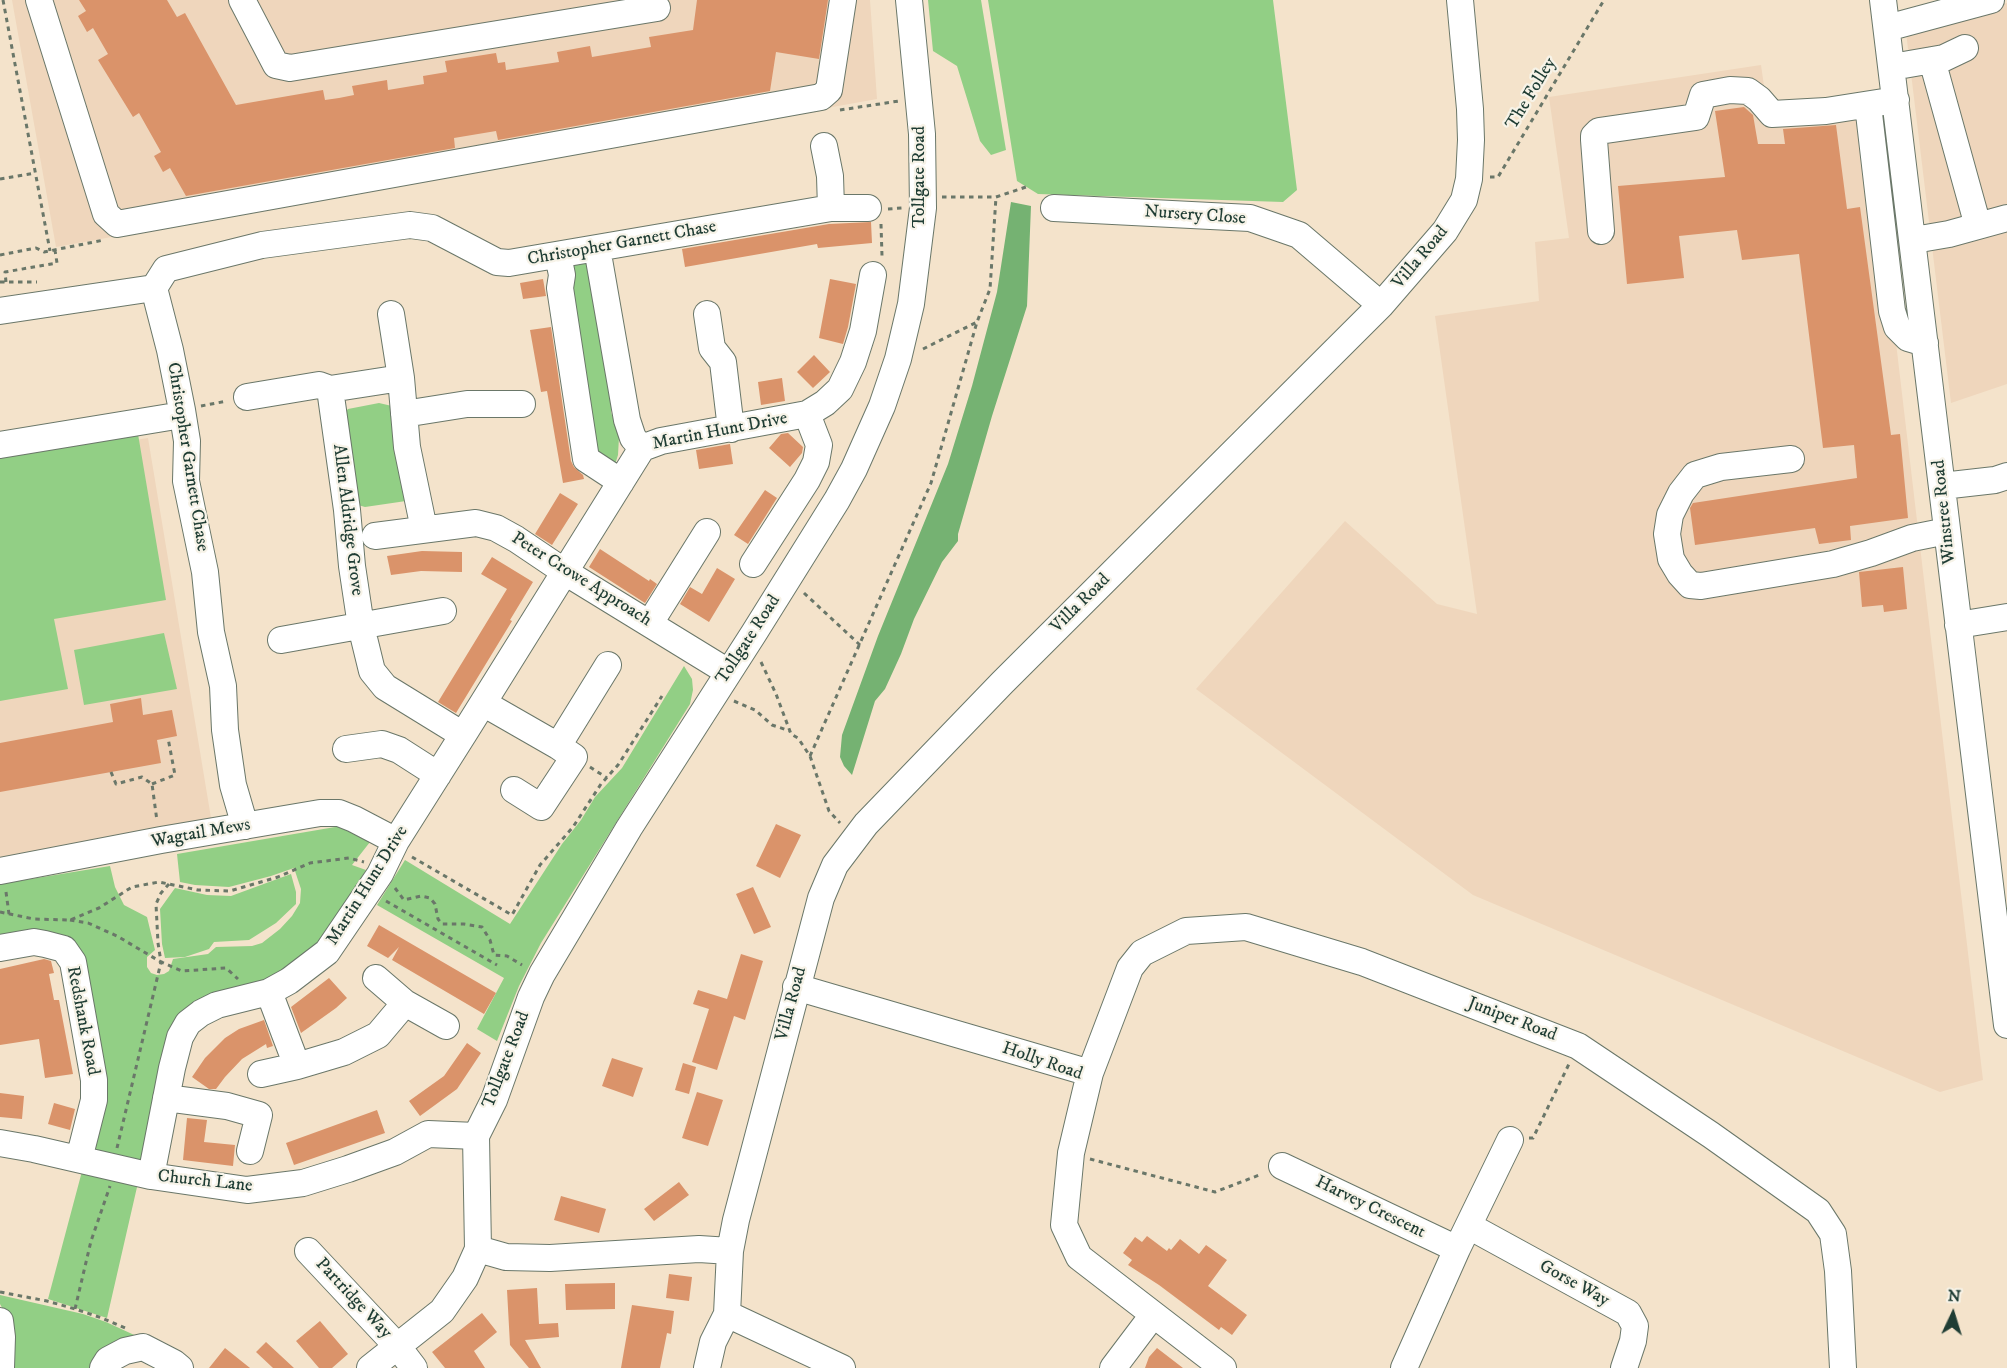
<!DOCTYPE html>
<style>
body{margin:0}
#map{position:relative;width:2007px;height:1368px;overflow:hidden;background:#f4e3cb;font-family:"IM FELL DW Pica",serif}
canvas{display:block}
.north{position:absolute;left:1923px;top:1284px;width:60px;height:60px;-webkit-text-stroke:4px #f7f3e8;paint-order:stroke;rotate:4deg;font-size:16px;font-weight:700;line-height:24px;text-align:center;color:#1f3d34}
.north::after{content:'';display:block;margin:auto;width:21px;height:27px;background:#1f3d34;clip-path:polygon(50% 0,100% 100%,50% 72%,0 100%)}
</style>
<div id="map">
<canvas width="2007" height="1368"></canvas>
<div class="north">N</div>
</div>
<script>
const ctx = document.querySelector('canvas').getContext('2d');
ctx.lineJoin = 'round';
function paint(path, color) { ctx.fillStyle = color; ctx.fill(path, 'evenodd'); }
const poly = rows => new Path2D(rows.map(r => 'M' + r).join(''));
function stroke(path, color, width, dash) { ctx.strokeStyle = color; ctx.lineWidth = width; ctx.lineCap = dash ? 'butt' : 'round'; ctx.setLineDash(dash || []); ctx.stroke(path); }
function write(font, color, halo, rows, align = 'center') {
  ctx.font = font + ' "IM FELL DW Pica",serif'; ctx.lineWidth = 4.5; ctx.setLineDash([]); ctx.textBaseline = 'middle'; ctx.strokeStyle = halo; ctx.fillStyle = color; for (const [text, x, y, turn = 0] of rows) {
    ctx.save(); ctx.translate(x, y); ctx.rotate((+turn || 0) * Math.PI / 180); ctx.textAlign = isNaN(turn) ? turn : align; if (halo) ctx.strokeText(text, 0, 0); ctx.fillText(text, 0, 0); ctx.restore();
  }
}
paint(poly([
 [12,0,870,0,877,99,56,247],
 [2007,3,2007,384,1951,403,1906,32],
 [1761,65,1767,107,1867,97,1983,1080,1940,1092,1473,895,1196,689,1345,521,1437,604,1477,614,1435,316,1539,301,1535,242,1569,238,1549,97],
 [148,438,212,824,0,857,0,461]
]), '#efd6bc');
paint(poly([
 [928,0,981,0,1006,150,991,155,980,141,957,66,933,51],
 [988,0,1273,0,1297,190,1283,202,1038,194,1017,181],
 [578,260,589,264,612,401,611,412,619,437,618,455,614,468,596,457,567,262],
 [379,403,392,406,406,501,365,507,358,505,344,413,348,409],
 [138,434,166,600,54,619,68,689,0,701,0,457],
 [164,633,177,689,84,705,74,650],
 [684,666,692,679,693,690,690,704,541,943,519,986,497,1041,477,1029,504,978,377,905,405,860,510,924,562,844,581,820,595,797,622,768],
 [341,826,370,842,352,865,366,870,326,937,289,969,255,984,206,998,140,1174,107,1318,48,1299,85,1160,77,956,0,943,0,884,110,866,115,887,124,905,147,917,155,950,147,957,147,967,151,973,157,975,164,974,169,971,173,959,208,954,216,947,252,946,262,943,280,929,292,916,300,903,301,889,294,868,271,876,229,887,195,885,180,882,177,854],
 [291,874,296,892,296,904,276,923,249,940,214,942,209,949,185,957,165,958,162,944,160,909,175,888,207,895,231,896],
 [0,1295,83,1314,106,1322,143,1339,95,1368,8,1368,8,1319,0,1304]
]), '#92cf85');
paint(poly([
 [1011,202,1031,206,1027,306,992,416,958,534,958,541,942,562,914,619,901,654,885,689,875,701,852,775,844,766,840,757,842,735,878,636,948,464,972,386,997,292]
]), '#75b272');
paint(poly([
 [79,0,167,0,177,17,185,13,236,105,323,90,325,100,339,98,354,95,352,86,387,80,388,90,424,84,423,76,447,72,445,61,496,53,498,63,505,62,506,70,559,62,557,52,590,46,592,57,651,47,649,37,693,30,697,0,828,0,819,59,776,52,770,91,498,140,496,131,454,138,455,148,186,196,170,168,163,172,154,156,161,152,139,113,133,117,98,60,108,54,93,28,87,32,78,16,86,11],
 [1744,107,1753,115,1758,144,1785,144,1783,129,1836,125,1847,209,1860,207,1891,435,1900,434,1908,518,1850,526,1851,540,1819,544,1815,528,1695,545,1690,508,1693,503,1857,478,1854,445,1823,448,1799,254,1742,260,1737,230,1679,236,1684,278,1627,284,1618,186,1725,177,1715,111],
 [871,222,872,243,818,248,817,244,685,267,682,249,829,224],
 [543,279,546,296,523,299,520,283],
 [830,279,856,284,848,327,843,344,819,338],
 [551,327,571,461,574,467,583,475,584,479,563,483,547,391,541,392,530,330],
 [814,355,830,372,813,388,797,372],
 [782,378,785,401,761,405,758,382],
 [788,433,803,447,802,453,790,467,769,448,781,434],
 [730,444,733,464,699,469,696,450],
 [765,490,777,498,748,544,734,535],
 [560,493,578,504,552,545,535,534],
 [600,549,649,581,650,579,657,584,645,603,589,567],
 [422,551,462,552,462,572,421,571,391,575,387,556],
 [492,557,533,582,510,620,512,621,456,713,438,702,507,589,481,574],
 [1903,567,1907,609,1884,612,1883,605,1862,607,1859,572],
 [717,568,735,579,709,622,680,604,690,587,702,594],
 [141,698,143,715,172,710,177,736,157,740,161,763,0,792,0,743,113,722,110,704],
 [776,824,801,835,780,878,756,866],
 [753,887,771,927,754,934,736,894],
 [379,925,496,993,484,1014,392,960,399,947,388,958,367,946],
 [741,954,763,961,745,1020,734,1016,717,1070,692,1062,709,1009,693,1004,698,990,727,999],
 [44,959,51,961,54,973,49,974,54,1000,59,1000,73,1074,45,1078,39,1039,0,1045,0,969],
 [329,978,347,998,336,1008,301,1033,291,1007],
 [264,1020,273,1046,267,1048,266,1044,242,1059,225,1077,216,1089,209,1089,192,1077,205,1058,225,1038,239,1029],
 [467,1043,481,1053,457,1089,420,1116,409,1101,444,1076],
 [612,1058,643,1068,633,1097,602,1086],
 [683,1063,696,1067,689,1094,675,1090],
 [697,1092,723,1100,708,1146,682,1138],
 [0,1093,24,1096,22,1119,0,1117],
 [54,1103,75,1109,70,1130,48,1124],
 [377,1110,385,1133,294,1165,286,1143],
 [187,1118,207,1120,204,1142,235,1145,233,1166,183,1160],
 [679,1182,689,1195,654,1221,644,1209],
 [561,1196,606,1209,599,1233,554,1220],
 [1147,1236,1167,1251,1169,1248,1171,1250,1180,1239,1199,1254,1206,1245,1227,1260,1208,1286,1247,1315,1232,1335,1221,1327,1219,1330,1159,1285,1128,1265,1132,1260,1123,1253,1135,1237,1142,1242],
 [669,1274,692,1277,689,1301,666,1298],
 [615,1283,615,1309,566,1310,565,1284],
 [537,1288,539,1324,558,1323,559,1337,525,1340,541,1368,529,1368,510,1345,507,1290],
 [632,1305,674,1311,671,1334,667,1333,660,1368,621,1368],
 [482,1313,497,1332,474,1351,485,1368,445,1368,432,1352],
 [320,1321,348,1354,332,1368,319,1368,296,1341],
 [266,1342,294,1368,273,1368,256,1352],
 [225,1348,250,1368,209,1368],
 [1157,1348,1183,1368,1145,1368,1149,1357]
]), '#da936a');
const minor = poly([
 [39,0,106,214,117,224,821,97,829,90,843,0],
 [242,0,276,65,290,68,657,8],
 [1883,0,2007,1025],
 [1887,28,1991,0],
 [1932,60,1978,226],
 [1892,67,1944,58,1965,48],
 [1868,105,1892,311,1897,327,1908,338,1925,343],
 [824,146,830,176,831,208],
 [1054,208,1250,218,1299,235,1381,305],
 [1601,231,1594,140,1594,136,1599,131,1696,117,1703,95,1730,90,1748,91,1759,99,1772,114,1826,111,1896,100],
 [1914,240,1949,234,2007,218],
 [597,248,627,420,633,438,642,448],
 [558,255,562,275,560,288,586,459,621,482],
 [0,311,154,288],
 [391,314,401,378],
 [707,314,712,348,723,362,731,429],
 [247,397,319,385,330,389],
 [404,414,467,404,522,404],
 [0,445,182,415],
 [1791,459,1721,467,1695,475,1681,493,1670,515,1667,534,1671,559,1680,574,1690,585,1701,586,1833,564,1871,553,1912,538,1947,531],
 [1942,486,1995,480,2007,476],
 [424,529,407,447,401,378,330,389,347,510,352,566,361,626,372,671,385,687,463,735,642,448,661,441,807,414,825,403,840,389,853,362,863,331,873,275],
 [375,536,476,523,496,528,516,539,565,572,728,672],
 [753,564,807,480,816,462,819,445,807,414],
 [650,623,707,532],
 [1958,625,2007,617],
 [281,640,443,611],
 [483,703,558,746,608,665],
 [346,749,382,744,399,750,438,775],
 [514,790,541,807,574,757,558,746],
 [245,826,233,785,225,730,223,686,211,632,205,572,186,481,187,441,182,410,170,350,154,288,166,269,262,245,410,225,432,228,497,262,509,263,831,208,868,208],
 [0,871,161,840,320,813,339,813,354,819,396,841],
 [0,948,34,942,45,944,64,949,73,962,94,1080,94,1100,79,1159],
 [796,987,1090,1073,1071,1153,1064,1225,1079,1257,1223,1368],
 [405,1003,446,1026],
 [297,1066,344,1052,378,1035,405,1003,376,978],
 [1090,1073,1130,968,1142,953,1186,931,1246,927,1362,962,1578,1046,1711,1135,1818,1211,1833,1234,1838,1271,1843,1368],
 [261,1074,297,1066,269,992],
 [166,1098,227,1106,259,1115,250,1151],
 [0,1143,34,1149,151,1176,247,1190,303,1183,348,1169,395,1152,428,1134,476,1136],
 [1282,1166,1457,1249],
 [151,1176,172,1068,180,1037,188,1023,201,1013,217,1005,269,992,289,981,327,952,380,874,396,841,463,735],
 [1469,1226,1628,1313,1635,1326,1633,1341,1624,1368],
 [478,1249,506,1257,550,1258,699,1249,730,1251],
 [308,1251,398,1347,414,1368],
 [727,1314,842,1368],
 [0,1321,2,1337,1,1368],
 [103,1368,108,1360,125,1351,143,1347,174,1363,180,1368],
 [370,1368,442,1311,465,1278,478,1249,476,1136,494,1100,531,997,542,974,629,828,754,633,837,500,854,469,882,406,898,359,911,304,923,208,922,134,909,0],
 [707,1368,713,1342,727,1314,730,1251,736,1220,821,898,835,865,866,824,1002,683,1381,305,1445,231,1464,200,1469,179,1471,140,1470,109,1460,0],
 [1113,1368,1153,1315],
 [1404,1368,1457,1249,1510,1140]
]);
stroke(minor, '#6a7769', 28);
stroke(poly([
 [3,0,50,251],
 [840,110,899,101],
 [1490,177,1498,177,1604,0],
 [0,179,35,173],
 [942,197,996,197,1026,187],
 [888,209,902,208],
 [881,224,882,256],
 [0,255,36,248,44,252,104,240],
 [0,282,37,282],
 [6,282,5,272,57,263,55,250],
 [923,349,977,322],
 [201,406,227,401],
 [804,593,860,645],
 [761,662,776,694,791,734,798,738,810,756,829,811,840,823],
 [734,701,755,710,772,725,790,731],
 [810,756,931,483,977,322,990,289,996,197],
 [590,767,607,778],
 [111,772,116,784,142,777,152,784,157,821],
 [152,784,175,775,168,738],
 [412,857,512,915,540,865,573,827,601,784,618,765,662,696],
 [169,884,161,893,156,904,158,943,161,962,182,971,226,968,238,979],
 [395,888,404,900,421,896,430,898,435,904,438,919,442,924,464,924,482,927,490,940,494,955,507,956,522,965],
 [6,892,9,914],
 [386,901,497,965],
 [0,912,34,919,70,920,99,908,132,887,159,882,198,890,230,891,278,877,310,863,349,858,364,862],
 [70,920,88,923,117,936,161,962,117,1148],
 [1529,1138,1533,1138,1569,1064],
 [1090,1159,1215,1192,1262,1174],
 [0,1292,47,1301,75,1309,102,1318,125,1328],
 [75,1309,91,1241,110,1186]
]), '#6a7769', 3, [4.5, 4.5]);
stroke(minor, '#fff', 26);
write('18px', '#1f3d34', '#f7f3e8', [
 ["The Folley",1532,94,-59],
 ["Tollgate Road",920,177,-90],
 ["Nursery Close",1195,216,4],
 ["Christopher Garnett Chase",622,244,-10],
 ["Villa Road",1421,258,-50],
 ["Martin Hunt Drive",720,432,-11],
 ["Christopher Garnett Chase",187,457,81],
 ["Winstree Road",1945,512,-96],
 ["Allen Aldridge Grove",347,520,83],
 ["Peter Crowe Approach",581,580,32],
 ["Villa Road",1081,604,-45],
 ["Tollgate Road",749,640,-57],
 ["Wagtail Mews",201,834,-10],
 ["Martin Hunt Drive",368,886,-58],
 ["Villa Road",792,1004,-75],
 ["Juniper Road",1512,1020,21],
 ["Redshank Road",82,1021,79],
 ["Tollgate Road",507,1060,-69],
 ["Holly Road",1042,1062,19],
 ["Church Lane",205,1182,6],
 ["Harvey Crescent",1370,1208,26],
 ["Gorse Way",1574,1284,29],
 ["Partridge Way",353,1299,47]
]);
</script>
